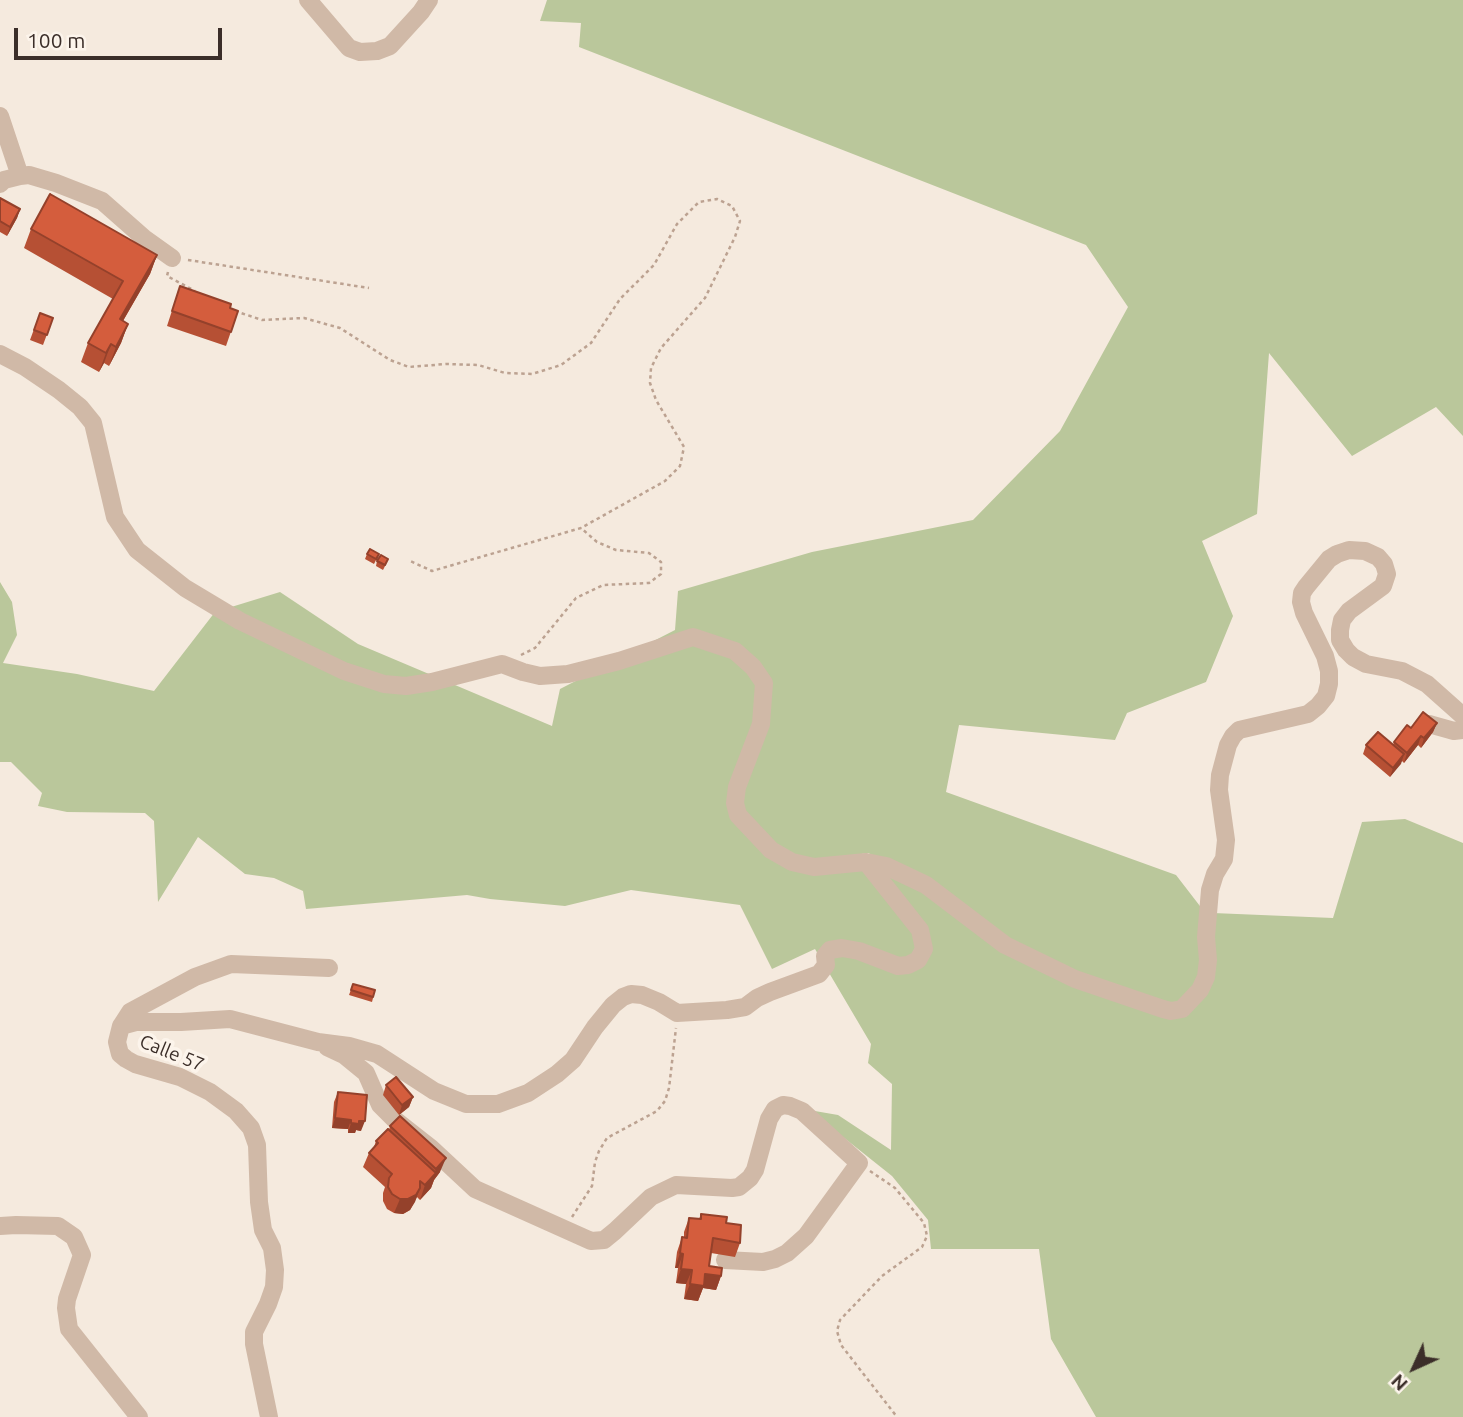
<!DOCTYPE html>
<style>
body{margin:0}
#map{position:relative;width:1463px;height:1417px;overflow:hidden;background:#f5eade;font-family:Ubuntu,sans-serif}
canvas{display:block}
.north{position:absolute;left:1379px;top:1333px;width:70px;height:70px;-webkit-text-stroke:5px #fcf4eb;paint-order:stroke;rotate:225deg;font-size:19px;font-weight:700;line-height:28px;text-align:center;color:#3b2e29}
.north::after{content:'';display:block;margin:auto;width:24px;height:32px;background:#3b2e29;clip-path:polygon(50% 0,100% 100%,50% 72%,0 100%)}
.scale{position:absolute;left:14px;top:28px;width:208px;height:32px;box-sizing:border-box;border:4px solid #3b2e29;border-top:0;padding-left:9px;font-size:21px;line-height:24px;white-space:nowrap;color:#3b2e29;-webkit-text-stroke:5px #fcf4eb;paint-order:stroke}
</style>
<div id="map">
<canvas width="1463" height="1417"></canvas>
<div class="north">N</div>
<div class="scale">100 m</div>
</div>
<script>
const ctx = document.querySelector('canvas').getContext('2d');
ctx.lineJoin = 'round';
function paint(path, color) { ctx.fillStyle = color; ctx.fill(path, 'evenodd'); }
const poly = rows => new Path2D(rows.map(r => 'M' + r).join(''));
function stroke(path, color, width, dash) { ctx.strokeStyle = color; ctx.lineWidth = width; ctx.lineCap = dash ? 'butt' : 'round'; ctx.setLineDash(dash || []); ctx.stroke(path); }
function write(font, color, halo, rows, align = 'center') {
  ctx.font = font + ' Ubuntu,sans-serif'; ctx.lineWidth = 7; ctx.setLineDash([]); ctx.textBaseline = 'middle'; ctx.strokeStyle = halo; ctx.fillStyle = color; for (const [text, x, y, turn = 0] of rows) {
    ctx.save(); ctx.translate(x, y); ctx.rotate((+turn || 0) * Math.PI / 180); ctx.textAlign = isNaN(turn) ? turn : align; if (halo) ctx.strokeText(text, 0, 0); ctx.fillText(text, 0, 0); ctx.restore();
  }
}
paint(poly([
 [547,0,1463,0,1463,436,1436,407,1352,456,1269,353,1257,514,1202,541,1233,616,1206,682,1127,713,1115,740,959,725,946,792,1176,875,1203,910,1201,936,1203,960,1201,975,1196,987,1187,998,1179,1005,1170,1005,1115,989,1077,975,1007,940,970,910,928,881,868,853,814,861,794,857,774,846,766,839,766,854,789,867,813,872,864,867,915,932,919,948,915,956,916,966,921,964,929,949,925,928,882,870,924,890,1002,948,1073,984,1170,1015,1184,1014,1194,1005,1204,993,1211,977,1212,959,1211,937,1213,913,1333,918,1362,822,1405,819,1463,843,1463,1417,1096,1417,1051,1339,1039,1249,931,1249,928,1220,892,1176,809,1110,838,1115,891,1150,892,1084,868,1063,871,1044,815,949,772,969,740,905,631,890,565,906,490,899,467,895,306,909,303,891,274,878,245,874,198,837,158,902,154,821,145,813,67,812,38,806,42,793,11,762,0,762,0,582,12,602,17,635,3,663,77,674,154,691,215,612,280,592,358,644,552,726,560,689,675,630,678,591,812,552,973,520,1060,431,1128,307,1086,245,579,47,581,23,540,21]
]), '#bac79b');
stroke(poly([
 [188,260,369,288],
 [168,272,167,276,195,291],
 [235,311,262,320,304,318,340,328,390,360,409,367,446,364,478,365,505,373,532,374,561,365,591,343,620,299,654,265,677,224,699,202,717,199,732,206,740,221,735,237,705,298,661,348,651,368,650,383,656,400,684,447,680,466,665,481,581,528,432,571,408,560],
 [521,655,535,648,576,598,603,585,649,583,661,574,661,562,649,553,616,550,597,542,581,528],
 [870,1171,895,1188,924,1223,927,1236,922,1247,882,1276,840,1320,837,1331,841,1345,897,1417],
 [572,1217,592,1186,595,1162,599,1151,607,1138,657,1111,665,1101,669,1088,676,1028]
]), '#bca291', 2.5, [3.5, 3.5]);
stroke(poly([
 [308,0,349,48,360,52,377,51,390,46,421,12,429,0],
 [0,116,20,176,4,180,0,184],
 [20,176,29,175,56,183,102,201,144,238,172,258],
 [0,354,25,367,59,390,80,407,93,423,115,517,137,550,185,588,240,621,344,671,384,684,406,686,432,682,502,664,523,672,540,676,568,674,619,661,693,637,735,651,753,667,764,683,761,724,737,787,735,803,738,815,771,850,792,862,814,867,866,862,886,866,926,885,1005,945,1075,979,1163,1009,1171,1011,1182,1009,1200,990,1206,977,1208,960,1206,937,1210,890,1215,874,1224,859,1226,840,1219,790,1220,775,1228,745,1233,736,1239,730,1308,714,1318,706,1326,696,1329,684,1329,671,1325,656,1304,613,1301,602,1302,593,1306,587,1329,559,1337,554,1349,550,1365,551,1378,557,1384,564,1387,574,1383,586,1349,611,1342,620,1340,630,1340,640,1346,650,1353,657,1366,664,1402,671,1427,684,1463,716],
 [1429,724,1454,731,1463,730],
 [121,1026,130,1012,195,977,231,964,329,968],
 [327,1047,344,1055,366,1073,380,1105,394,1119,431,1148,475,1189,591,1241,604,1240,615,1231,651,1197,676,1185,732,1188,739,1187,750,1178,755,1170,769,1119,775,1109,783,1105,790,1106,802,1111,859,1163,806,1236,787,1253,775,1259,763,1262,725,1260],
 [0,1226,16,1225,58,1226,74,1237,82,1255,67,1299,66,1308,69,1329,139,1417],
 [269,1417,254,1344,254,1332,268,1304,274,1287,275,1270,272,1248,263,1230,259,1202,257,1145,251,1128,236,1111,210,1092,180,1077,135,1064,126,1059,120,1054,117,1042,121,1026,136,1022,181,1022,230,1019,318,1042,349,1046,377,1054,434,1091,466,1104,498,1104,528,1093,557,1074,573,1060,595,1027,613,1005,623,997,631,994,642,995,659,1002,677,1013,727,1010,745,1007,757,998,770,992,819,974,826,965,825,956,830,950,842,948,859,951,898,966,908,965,918,960,924,949,920,930,866,862]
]), '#d0b9a7', 18);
paint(poly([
 [0,199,20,209,17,218,7,236,0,232],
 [31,229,157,255,150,274,123,321,128,324,121,343,109,366,104,363,99,372,81,362,88,343,113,299,24,248],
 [180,286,238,311,226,346,167,326],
 [40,313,53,318,43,345,30,340],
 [367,554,379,554,374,564,365,559],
 [377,561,386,564,383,570,376,566],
 [1437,723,1433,732,1421,748,1418,745,1404,763,1402,761,1390,777,1363,754,1366,745,1393,745,1394,742,1411,728],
 [353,984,375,990,372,1002,349,995],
 [386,1085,413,1097,409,1107,399,1115,383,1095],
 [338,1092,361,1131,356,1130,355,1133,348,1133,348,1129,332,1128,334,1102],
 [390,1126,440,1172,434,1180,431,1188,420,1200,417,1197,410,1210,403,1214,394,1213,387,1209,383,1201,383,1193,385,1187,363,1167,369,1153,374,1147,376,1141,389,1130],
 [701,1214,726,1223,740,1243,735,1257,711,1253,709,1266,721,1276,716,1290,703,1288,698,1301,684,1299,686,1284,676,1283,678,1268,675,1268,677,1252,682,1237,684,1238,684,1232,689,1218,699,1219]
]), '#b65034');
paint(poly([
 [20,209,17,218,7,236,10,227],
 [157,255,150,274,113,338,120,319],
 [128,324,121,343,109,366,116,347],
 [111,344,104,363,99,372,106,353],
 [1437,723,1433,732,1421,748,1424,738],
 [1421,736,1418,745,1404,763,1407,753],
 [1404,754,1401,764,1390,777,1393,768],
 [413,1097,409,1107,399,1115,402,1105],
 [335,1118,351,1120,348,1129,332,1128],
 [359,1121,365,1121,361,1131,356,1130,355,1133,348,1133,351,1123],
 [446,1158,440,1172,434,1180,431,1188,420,1200,425,1185,433,1177,436,1169],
 [420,1188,415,1202,410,1210,403,1214,394,1213,400,1199],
 [680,1253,683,1254,678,1268,675,1268],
 [681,1269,692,1270,686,1284,676,1283],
 [705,1274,721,1276,716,1290,703,1288,698,1301,684,1299,690,1284]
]), '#94412b');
const building = poly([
 [50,194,157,255,120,319,128,324,116,347,111,344,106,353,88,343,123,281,31,229,50,194],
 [0,198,20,209,10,227,0,221,0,198],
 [180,286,231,304,230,308,238,311,231,332,172,311,180,286],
 [40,313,53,318,47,335,34,330,40,313],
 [370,549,379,554,376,559,367,554,370,549],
 [381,555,388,559,385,565,377,561,381,555],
 [1423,712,1437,723,1424,738,1421,736,1407,753,1394,742,1407,725,1411,728,1423,712],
 [1378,732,1404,754,1393,768,1366,745,1378,732],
 [353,984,375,990,373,997,351,990,353,984],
 [396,1077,413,1097,402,1105,386,1085,396,1077],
 [338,1092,367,1095,365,1121,359,1121,359,1124,351,1123,351,1120,335,1118,338,1092],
 [400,1116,446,1158,436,1169,390,1126,400,1116],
 [388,1129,436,1173,425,1185,420,1181,420,1188,416,1195,408,1199,400,1199,392,1194,388,1187,389,1178,392,1174,369,1153,378,1143,376,1141,388,1129],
 [701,1214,727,1217,726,1223,741,1225,740,1243,713,1238,709,1266,722,1268,721,1276,705,1274,704,1286,690,1284,692,1270,681,1269,683,1254,680,1253,682,1237,687,1238,689,1218,701,1219,701,1214]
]);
paint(building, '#d45d3d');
stroke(building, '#94412b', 2);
write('19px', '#3b2e29', '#fcf4eb', [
 ["Calle 57",172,1053,22]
]);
</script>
